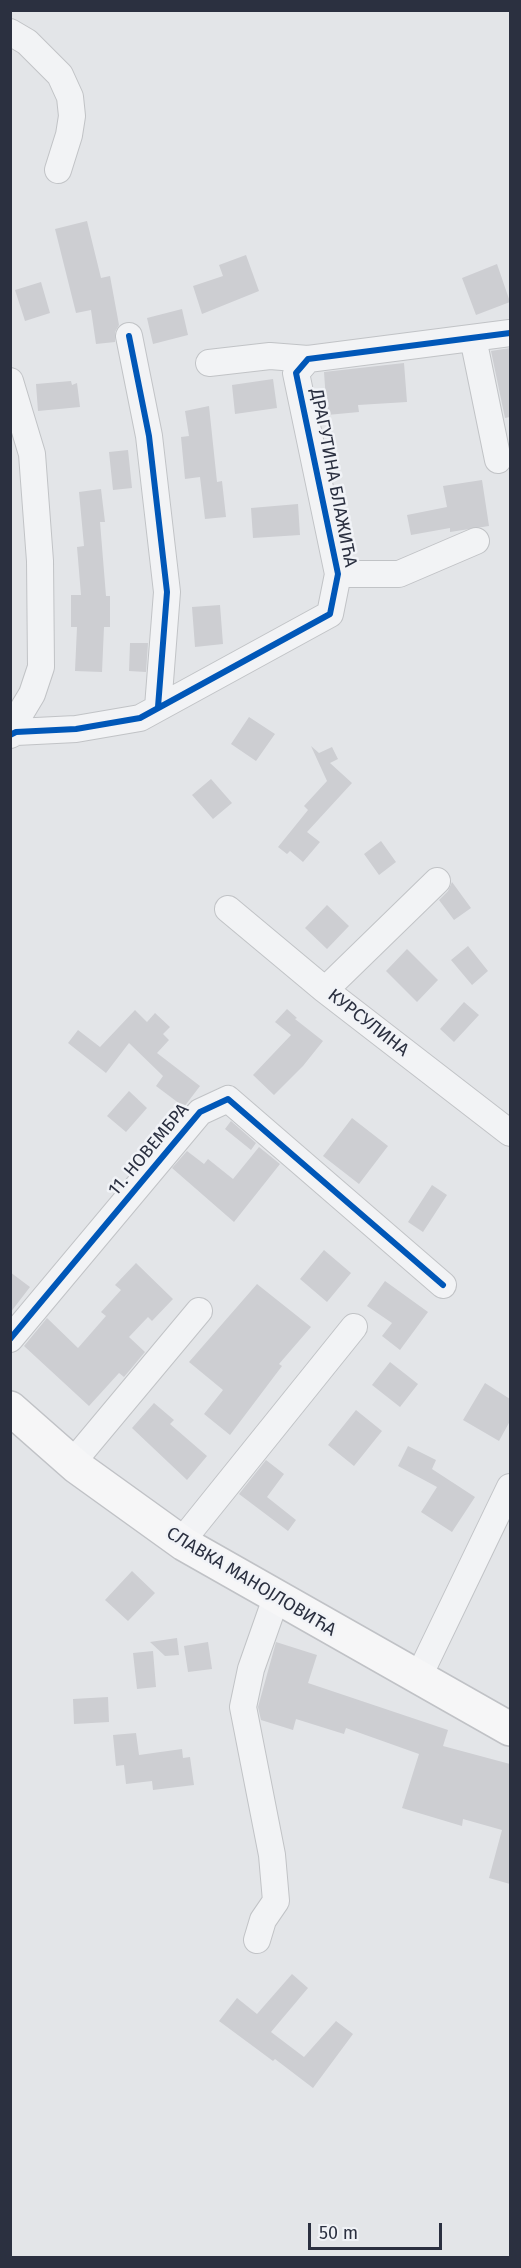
<!DOCTYPE html>
<meta charset="utf-8">
<style>
body{margin:0}
#map{position:relative;width:521px;height:2268px;overflow:hidden;background:#e3e5e8;font-family:"Fira Sans",sans-serif}
canvas{display:block}
.frame{position:absolute;inset:0;border:12px solid #2b3040;pointer-events:none}
.scale{position:absolute;left:308px;top:2223px;width:134px;height:27px;box-sizing:border-box;border:3px solid #2b3040;border-top:0;padding-left:8px;font-size:18px;line-height:21px;white-space:nowrap;color:#2b3040;-webkit-text-stroke:4px #f1f3f7;paint-order:stroke}
</style>
<div id="map">
<canvas width="521" height="2268"></canvas>
<div class="frame"></div>
<div class="scale">50 m</div>
</div>
<script>
const ctx = document.querySelector('canvas').getContext('2d');
ctx.lineJoin = 'round';
function paint(path, color) { ctx.fillStyle = color; ctx.fill(path, 'evenodd'); }
const poly = rows => new Path2D(rows.map(r => 'M' + r).join(''));
function stroke(path, color, width, dash) { ctx.strokeStyle = color; ctx.lineWidth = width; ctx.lineCap = dash ? 'butt' : 'round'; ctx.setLineDash(dash || []); ctx.stroke(path); }
function write(font, color, halo, rows, align = 'center') {
  ctx.font = font + ' "Fira Sans",sans-serif'; ctx.lineWidth = 5; ctx.setLineDash([]); ctx.textBaseline = 'middle'; ctx.strokeStyle = halo; ctx.fillStyle = color; for (const [text, x, y, turn = 0] of rows) {
    ctx.save(); ctx.translate(x, y); ctx.rotate((+turn || 0) * Math.PI / 180); ctx.textAlign = isNaN(turn) ? turn : align; if (halo) ctx.strokeText(text, 0, 0); ctx.fillText(text, 0, 0); ctx.restore();
  }
}
paint(poly([
 [87,221,101,278,110,276,119,325,115,332,115,342,96,344,91,310,76,313,55,229],
 [246,255,259,291,202,314,193,286,223,276,219,265],
 [497,264,510,302,476,315,462,278],
 [41,282,50,313,25,321,15,290],
 [182,309,188,335,153,344,147,318],
 [510,348,510,417,505,418,491,351],
 [404,363,407,402,358,405,359,412,327,415,324,372],
 [273,379,277,408,235,414,232,385],
 [71,381,72,385,77,383,80,407,38,411,36,384],
 [209,406,217,482,222,481,226,517,205,519,200,477,185,479,181,437,189,436,185,411],
 [128,450,132,488,113,490,109,452],
 [482,480,489,526,450,532,450,528,411,535,407,515,447,507,443,486],
 [101,489,105,522,100,522,106,596,110,596,110,627,104,627,102,672,75,671,77,627,71,627,71,595,81,595,77,547,84,546,79,492],
 [298,504,300,535,253,538,251,508],
 [220,605,223,644,195,647,192,607],
 [130,643,148,643,146,672,129,671],
 [249,717,275,734,256,761,231,744],
 [311,746,319,753,332,747,338,759,330,763,352,783,307,832,320,842,303,862,290,851,287,854,278,847,308,810,304,806,327,781],
 [211,779,232,803,213,819,192,795],
 [381,841,396,862,379,875,364,854],
 [452,882,471,908,454,920,439,900,448,891],
 [327,905,349,926,327,949,305,928],
 [468,946,488,971,472,985,451,960],
 [407,949,438,980,417,1002,386,971],
 [464,1002,479,1015,454,1042,440,1029],
 [287,1009,297,1018,295,1019,323,1041,303,1066,274,1095,253,1075,291,1035,275,1022],
 [135,1010,147,1022,155,1013,170,1027,163,1034,169,1040,157,1053,200,1086,184,1107,156,1086,163,1076,129,1043,106,1073,68,1043,78,1030,100,1047],
 [129,1091,147,1108,126,1132,107,1116],
 [352,1118,388,1146,359,1184,323,1156],
 [231,1121,256,1143,251,1150,225,1129],
 [259,1147,280,1164,234,1222,172,1168,187,1151,204,1164,208,1159,233,1179],
 [432,1185,447,1195,423,1232,408,1222],
 [324,1250,351,1273,327,1302,300,1279],
 [136,1263,173,1299,152,1321,148,1317,129,1337,145,1352,124,1377,119,1373,89,1406,24,1346,47,1318,78,1348,106,1316,101,1312,121,1290,115,1285],
 [10,1272,30,1287,10,1313],
 [385,1281,428,1312,400,1350,382,1336,392,1323,367,1306],
 [257,1284,311,1327,279,1364,282,1366,230,1435,204,1414,223,1390,189,1362],
 [390,1362,418,1384,400,1407,372,1385],
 [485,1383,510,1399,510,1421,499,1441,463,1420],
 [154,1403,174,1420,170,1424,207,1456,187,1480,132,1428],
 [356,1410,382,1431,354,1466,328,1445],
 [408,1446,436,1460,432,1469,475,1497,452,1532,421,1512,437,1487,398,1466],
 [266,1460,284,1474,267,1497,296,1520,288,1531,239,1494],
 [132,1571,155,1593,128,1621,105,1600],
 [177,1638,179,1655,165,1656,150,1642],
 [208,1642,212,1669,188,1672,184,1646],
 [276,1642,317,1655,308,1683,448,1730,443,1746,510,1764,510,1884,489,1878,502,1830,463,1819,462,1826,402,1808,419,1754,346,1728,344,1734,296,1719,293,1730,261,1720,258,1707],
 [153,1651,156,1687,137,1689,133,1653],
 [108,1697,109,1722,74,1724,73,1699],
 [136,1733,139,1755,182,1749,183,1758,190,1757,194,1785,153,1790,152,1781,126,1784,124,1765,116,1766,113,1735],
 [292,1974,308,1988,271,2032,304,2057,336,2021,353,2034,313,2088,275,2059,273,2061,219,2021,237,1998,257,2014]
]), '#cdced2');
const minor = poly([
 [10,32,27,42,60,75,70,97,72,116,69,135,58,170],
 [129,336,149,436,167,592,158,707],
 [473,338,498,460],
 [209,363,270,356,308,359],
 [10,381,32,454,40,561,41,667,32,694,17,719,16,732],
 [338,574,399,574,476,541],
 [10,735,16,732,76,729,140,718,330,614,338,574,296,373,308,359,510,333],
 [228,909,325,990,510,1133],
 [325,990,437,881],
 [10,1339,200,1112,228,1099,443,1285],
 [72,1463,199,1311],
 [181,1542,354,1327],
 [418,1678,510,1487],
 [257,1940,263,1920,276,1901,272,1855,243,1707,251,1669,276,1598]
]);
const major = poly([
 [10,1408,77,1467,184,1544,510,1729]
]);
stroke(minor, '#c1c3c6', 28);
stroke(major, '#c0c2c6', 36);
stroke(minor, '#f2f3f5', 26);
stroke(major, '#f6f6f7', 33);
stroke(poly([
 [129,336,149,436,167,592,158,707],
 [10,735,16,732,76,729,140,718,330,614,338,574,296,373,308,359,510,333],
 [10,1339,200,1112,228,1099,443,1285]
]), '#0057b8', 6);
write('18px', '#2b3040', '#f1f3f7', [
 ["ДРАГУТИНА БЛАЖИЋА",333,478,79],
 ["КУРСУЛИНА",368,1023,38],
 ["11. НОВЕМБРА",149,1150,-50],
 ["СЛАВКА МАНОЈЛОВИЋА",251,1582,31]
]);
</script>
